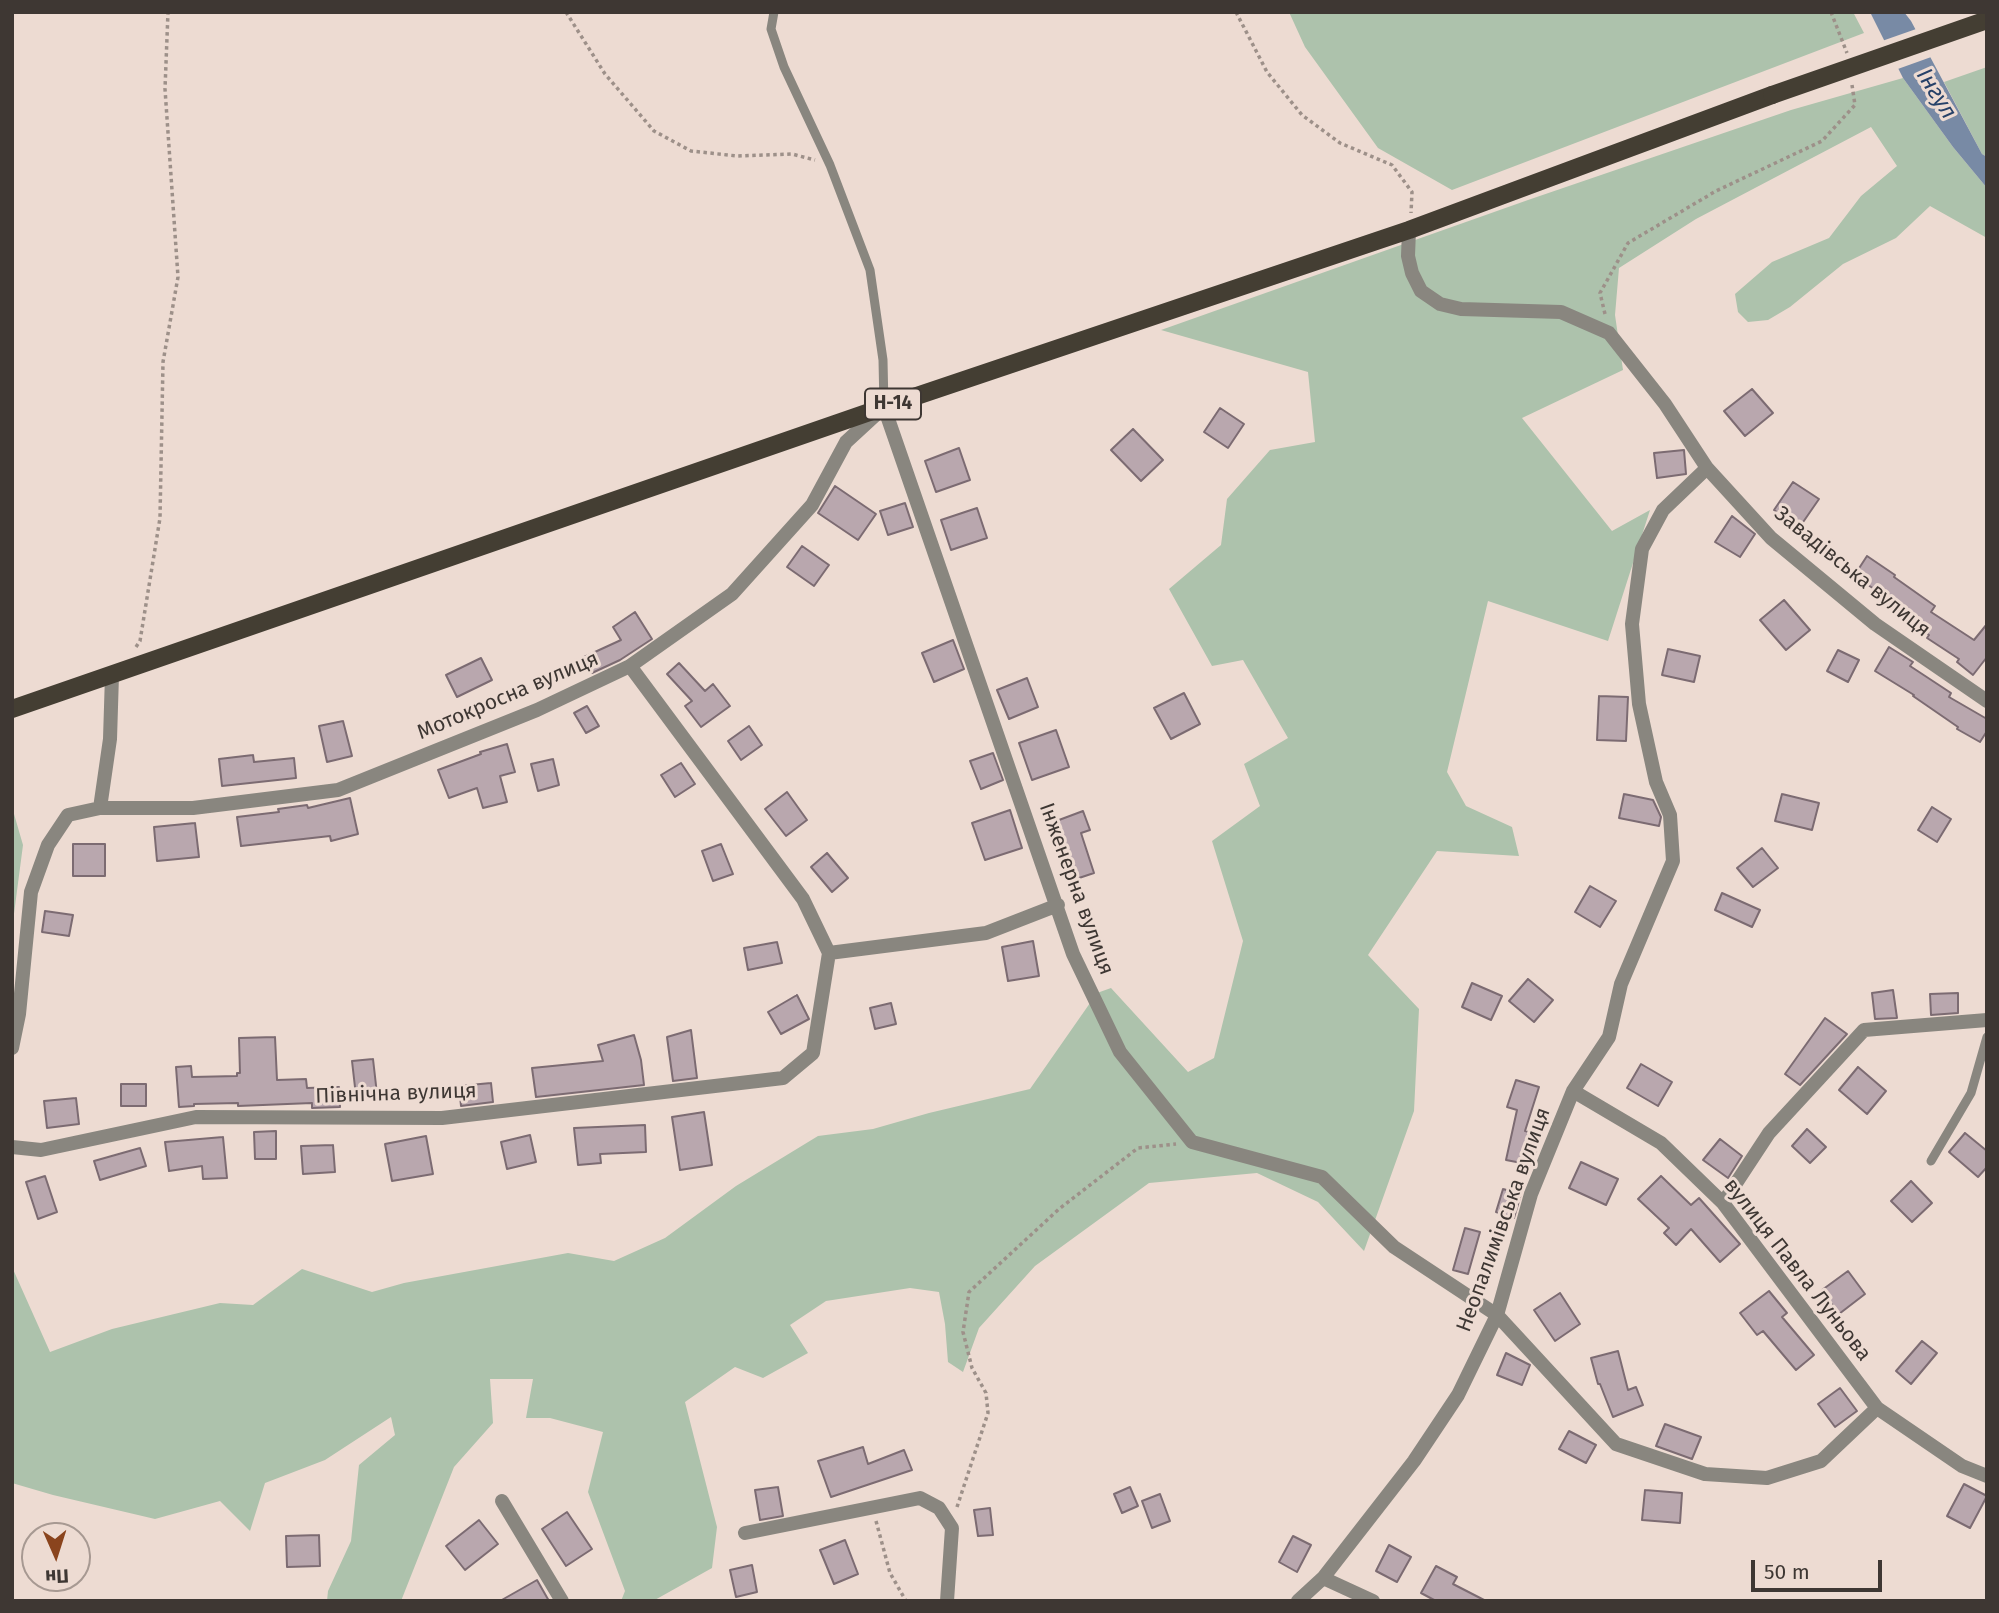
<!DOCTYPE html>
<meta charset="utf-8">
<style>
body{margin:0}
#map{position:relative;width:1999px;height:1613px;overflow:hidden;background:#eddbd2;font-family:"Fira Sans",sans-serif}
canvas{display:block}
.frame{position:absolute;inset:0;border:14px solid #3e3733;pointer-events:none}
.north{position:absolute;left:21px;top:1522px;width:70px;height:70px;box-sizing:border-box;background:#eddbd2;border:2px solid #a79992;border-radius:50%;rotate:177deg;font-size:19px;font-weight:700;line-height:28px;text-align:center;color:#3e3733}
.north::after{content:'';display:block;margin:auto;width:24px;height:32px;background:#8a441d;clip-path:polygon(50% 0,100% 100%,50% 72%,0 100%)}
.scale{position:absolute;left:1751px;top:1560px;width:131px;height:32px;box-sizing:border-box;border:4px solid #3e3733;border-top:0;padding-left:9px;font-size:21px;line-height:24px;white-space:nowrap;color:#3e3733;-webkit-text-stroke:5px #eddbd2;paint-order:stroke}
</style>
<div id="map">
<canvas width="1999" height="1613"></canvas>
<div class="frame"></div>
<div class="north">Пн</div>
<div class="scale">50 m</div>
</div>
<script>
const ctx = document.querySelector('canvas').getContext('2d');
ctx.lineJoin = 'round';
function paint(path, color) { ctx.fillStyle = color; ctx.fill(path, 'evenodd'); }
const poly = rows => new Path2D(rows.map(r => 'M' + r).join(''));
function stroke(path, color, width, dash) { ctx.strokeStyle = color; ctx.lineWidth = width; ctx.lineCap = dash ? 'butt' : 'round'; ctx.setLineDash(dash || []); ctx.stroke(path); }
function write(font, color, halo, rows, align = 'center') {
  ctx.font = font + ' "Fira Sans",sans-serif'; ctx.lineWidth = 6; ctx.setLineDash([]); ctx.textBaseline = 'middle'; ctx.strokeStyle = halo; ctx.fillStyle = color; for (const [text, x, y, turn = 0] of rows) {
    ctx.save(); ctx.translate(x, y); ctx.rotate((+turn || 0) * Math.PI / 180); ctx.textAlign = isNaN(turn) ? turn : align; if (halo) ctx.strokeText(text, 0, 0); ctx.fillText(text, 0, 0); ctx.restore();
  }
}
paint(poly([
 [1289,12,1853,12,1864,33,1452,190,1378,148,1305,47],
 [1987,67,1987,157,1982,154,1944,82],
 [1903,78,1953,147,1987,188,1987,238,1930,206,1896,238,1843,264,1790,307,1768,320,1748,322,1738,312,1735,294,1772,262,1829,238,1861,196,1897,166,1871,127,1696,219,1619,268,1615,315,1623,370,1522,418,1612,531,1650,510,1608,641,1488,601,1447,772,1466,806,1512,827,1519,856,1437,851,1368,955,1419,1009,1414,1111,1364,1251,1318,1202,1257,1173,1149,1183,1035,1266,979,1328,963,1372,948,1362,945,1324,939,1292,910,1288,826,1301,790,1325,808,1353,763,1378,735,1367,685,1402,717,1527,712,1568,653,1601,621,1601,625,1591,588,1492,603,1432,550,1418,526,1418,533,1379,490,1379,493,1423,454,1467,401,1601,327,1601,328,1591,351,1541,359,1465,395,1435,391,1417,325,1460,265,1483,250,1531,220,1501,155,1519,53,1495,12,1483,12,1267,50,1352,112,1329,220,1303,253,1305,302,1269,372,1292,404,1283,568,1253,614,1261,665,1238,736,1186,818,1136,873,1129,929,1113,1030,1089,1097,993,1111,988,1188,1072,1214,1058,1243,941,1212,841,1260,806,1244,764,1288,738,1243,660,1212,666,1169,589,1221,545,1227,499,1270,450,1315,442,1308,372,1161,330,1528,200,1791,110],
 [12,807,23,845,12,929]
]), '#adc2ac');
paint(poly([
 [1870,12,1904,12,1911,21,1982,154,1987,157,1987,188,1953,147,1903,78]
]), '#788aa5');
paint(poly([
 [1919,28,1934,56,1895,70,1882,41]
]), '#eddbd2');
const building = poly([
 [1752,389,1773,413,1745,436,1724,411,1752,389],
 [1220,408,1244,424,1228,448,1204,432,1220,408],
 [1133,429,1163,460,1141,481,1111,450,1133,429],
 [959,448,970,480,936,492,925,461,959,448],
 [1684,450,1686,474,1657,478,1654,453,1684,450],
 [1793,482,1819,499,1799,528,1774,510,1793,482],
 [835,486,876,514,858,540,818,513,835,486],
 [905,503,913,527,888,535,880,511,905,503],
 [977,508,987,538,951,550,941,520,977,508],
 [1732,516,1755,534,1740,557,1715,542,1732,516],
 [802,546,829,565,814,586,787,567,802,546],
 [1867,556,1895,575,1894,577,1935,606,1931,612,1974,640,1987,624,1987,657,1973,675,1957,662,1959,659,1927,638,1929,635,1895,611,1899,605,1854,576,1867,556],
 [1784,600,1810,630,1786,650,1760,620,1784,600],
 [635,612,652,639,620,660,592,673,584,657,621,640,613,627,635,612],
 [953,640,964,669,934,682,922,653,953,640],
 [1889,647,1913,662,1910,666,1951,693,1949,697,1987,719,1987,731,1980,742,1957,729,1958,727,1913,696,1914,695,1875,671,1889,647],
 [1668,649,1700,656,1694,682,1662,675,1668,649],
 [1838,650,1859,660,1848,682,1827,671,1838,650],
 [481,658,492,680,457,697,446,675,481,658],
 [679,663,705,691,713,684,730,706,701,727,685,706,692,701,667,674,679,663],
 [1027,678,1038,707,1009,719,997,690,1027,678],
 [1184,693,1200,724,1171,739,1154,708,1184,693],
 [1599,696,1628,697,1626,741,1597,740,1599,696],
 [587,706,599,726,586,733,574,713,587,706],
 [343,721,352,756,327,762,319,726,343,721],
 [749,726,762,745,741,760,728,741,749,726],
 [1056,730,1069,767,1032,780,1019,743,1056,730],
 [507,744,515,772,500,776,507,802,483,808,477,788,449,798,438,770,481,754,480,752,507,744],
 [993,753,1003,780,981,789,970,761,993,753],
 [253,755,254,762,294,758,296,778,222,786,219,759,253,755],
 [553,759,559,785,538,791,531,764,553,759],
 [681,763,695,784,675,797,661,775,681,763],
 [787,792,807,820,786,836,765,809,787,792],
 [1624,794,1653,800,1661,817,1659,826,1619,818,1624,794],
 [1782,794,1819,803,1812,830,1775,821,1782,794],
 [350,798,358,834,331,841,330,836,241,846,237,817,279,812,278,809,307,805,308,808,350,798],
 [1932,807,1951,819,1937,842,1918,830,1932,807],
 [1010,810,1022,848,985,860,972,823,1010,810],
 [1083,811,1090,830,1081,833,1094,873,1070,881,1051,823,1083,811],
 [195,823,199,857,157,861,154,827,195,823],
 [73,844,105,844,105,876,73,876,73,844],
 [721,844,733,874,713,881,702,851,721,844],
 [1762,848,1778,868,1753,887,1737,868,1762,848],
 [827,853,848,878,832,892,811,867,827,853],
 [1590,886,1616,901,1600,927,1575,912,1590,886],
 [1722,893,1760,910,1752,927,1715,910,1722,893],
 [45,911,73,915,69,936,42,932,45,911],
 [1033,941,1039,976,1008,981,1002,947,1033,941],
 [777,942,782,963,748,970,744,948,777,942],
 [1528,979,1553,1000,1534,1022,1509,1001,1528,979],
 [1472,983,1502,996,1491,1020,1462,1007,1472,983],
 [1893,990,1897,1018,1875,1019,1872,993,1893,990],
 [1958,993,1958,1013,1931,1015,1930,994,1958,993],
 [797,995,809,1019,781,1034,768,1012,797,995],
 [891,1003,896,1024,875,1029,870,1008,891,1003],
 [1825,1018,1847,1034,1800,1085,1785,1074,1825,1018],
 [691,1030,697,1078,673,1081,667,1037,691,1030],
 [634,1035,641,1060,644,1085,536,1097,532,1068,603,1061,598,1045,634,1035],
 [275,1037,277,1080,306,1079,307,1088,339,1087,340,1107,312,1108,312,1103,238,1106,238,1103,194,1104,194,1106,179,1107,176,1067,191,1066,192,1077,237,1076,237,1073,240,1073,239,1038,275,1037],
 [373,1059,377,1094,356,1096,352,1061,373,1059],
 [1641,1064,1672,1082,1658,1106,1627,1088,1641,1064],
 [1858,1067,1886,1091,1867,1114,1839,1090,1858,1067],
 [1516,1080,1539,1087,1525,1131,1541,1135,1532,1165,1506,1160,1517,1110,1507,1107,1516,1080],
 [491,1083,493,1102,461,1106,459,1086,491,1083],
 [121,1084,146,1084,146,1106,121,1106,121,1084],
 [76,1098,79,1124,47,1128,44,1101,76,1098],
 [704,1112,712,1165,680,1170,672,1117,704,1112],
 [645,1125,646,1152,600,1154,601,1163,578,1165,574,1128,645,1125],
 [1807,1129,1826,1147,1810,1163,1792,1146,1807,1129],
 [276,1131,276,1159,255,1159,254,1132,276,1131],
 [1965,1133,1987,1151,1987,1167,1978,1177,1949,1152,1965,1133],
 [530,1135,536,1162,507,1169,501,1142,530,1135],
 [426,1136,433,1174,392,1181,385,1144,426,1136],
 [223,1137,227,1178,203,1179,202,1166,169,1171,165,1142,223,1137],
 [1720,1139,1742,1156,1728,1178,1703,1160,1720,1139],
 [333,1145,335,1172,303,1174,301,1146,333,1145],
 [140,1148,146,1166,100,1180,94,1161,140,1148],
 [1581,1162,1618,1179,1606,1205,1569,1188,1581,1162],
 [45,1176,57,1212,38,1219,26,1182,45,1176],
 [1661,1176,1691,1205,1699,1198,1740,1244,1720,1262,1691,1229,1676,1245,1664,1233,1669,1228,1638,1199,1661,1176],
 [1911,1181,1932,1203,1912,1222,1891,1201,1911,1181],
 [1503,1189,1521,1194,1514,1218,1496,1212,1503,1189],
 [1465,1228,1480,1232,1468,1274,1453,1270,1465,1228],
 [1848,1271,1865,1294,1839,1314,1822,1290,1848,1271],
 [1769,1291,1787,1313,1782,1317,1814,1355,1796,1370,1763,1331,1757,1335,1740,1313,1769,1291],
 [1560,1293,1580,1324,1555,1341,1534,1310,1560,1293],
 [1922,1341,1937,1353,1911,1384,1896,1371,1922,1341],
 [1618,1351,1628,1390,1636,1387,1643,1405,1613,1417,1600,1384,1598,1384,1591,1358,1618,1351],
 [1506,1353,1530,1365,1522,1385,1497,1375,1506,1353],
 [1840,1388,1857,1411,1835,1427,1818,1404,1840,1388],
 [1665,1424,1701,1437,1692,1459,1656,1446,1665,1424],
 [1569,1431,1596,1445,1586,1463,1559,1449,1569,1431],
 [863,1447,868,1464,904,1450,912,1470,831,1497,818,1461,863,1447],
 [1964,1484,1987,1496,1970,1528,1947,1516,1964,1484],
 [778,1487,783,1516,760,1520,755,1490,778,1487],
 [1130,1487,1138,1506,1122,1513,1114,1494,1130,1487],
 [1645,1490,1682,1493,1680,1523,1642,1520,1645,1490],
 [1160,1494,1170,1521,1152,1528,1142,1501,1160,1494],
 [990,1508,993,1535,978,1536,974,1510,990,1508],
 [567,1512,592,1549,566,1566,542,1529,567,1512],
 [479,1520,498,1544,465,1570,446,1546,479,1520],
 [319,1535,320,1566,287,1567,286,1536,319,1535],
 [1293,1536,1311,1545,1297,1572,1279,1562,1293,1536],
 [845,1540,858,1574,834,1584,820,1550,845,1540],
 [1389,1545,1411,1557,1397,1582,1376,1571,1389,1545],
 [752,1565,757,1592,736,1597,730,1570,752,1565],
 [1436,1566,1457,1577,1453,1584,1486,1601,1436,1601,1421,1593,1436,1566],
 [537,1580,549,1601,500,1601,537,1580]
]);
paint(building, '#b9a7ae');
stroke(building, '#7c6b72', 2);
stroke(poly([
 [566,12,605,74,654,131,691,151,737,156,792,154,815,160],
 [1236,12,1267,72,1302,115,1340,143,1392,165,1412,192,1411,213],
 [1831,12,1847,53],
 [1605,314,1600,293,1628,243,1716,191,1822,141,1855,105,1852,85],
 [136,647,140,641,160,518,163,362,178,277,165,89,168,12],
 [957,1507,988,1413,986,1393,972,1368,963,1332,969,1292,1059,1209,1138,1148,1176,1144],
 [876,1521,890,1573,906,1601]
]), '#9d9089', 3.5, [3.5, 3.5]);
stroke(poly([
 [774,12,771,29,784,67,830,165,870,270,883,360,884,407],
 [1931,1161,1971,1093,1987,1037]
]), '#89867f', 9);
stroke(poly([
 [1409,230,1408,256,1412,273,1421,291,1440,304,1461,309,1561,312,1609,333,1665,404,1707,468,1771,538,1875,624,1987,701],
 [630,666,732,594,812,505,846,442,884,407,1073,954,1120,1052,1192,1142,1322,1177,1394,1247,1497,1315,1616,1444,1705,1474,1767,1478,1821,1461,1877,1408],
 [100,808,193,808,338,790,537,710,630,666,803,899,829,953],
 [12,1048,19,1014,31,892,48,845,68,815,100,808,110,739,112,675],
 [1573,1091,1661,1143,1723,1203,1877,1408,1962,1466,1987,1476],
 [12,1147,41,1150,196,1117,442,1118,783,1078,813,1053,829,953,986,933,1058,905],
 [1723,1203,1769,1133,1864,1030,1987,1020],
 [502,1501,562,1601],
 [745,1533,920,1498,939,1508,952,1528,947,1601],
 [1323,1578,1373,1601],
 [1298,1601,1323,1578,1414,1461,1458,1395,1497,1315,1531,1194,1573,1091,1609,1037,1621,984,1673,861,1670,815,1656,782,1639,704,1632,624,1642,549,1663,510,1707,468]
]), '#89867f', 14);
stroke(poly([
 [12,709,884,407,1409,230,1772,95]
]), '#443e33', 18);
stroke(poly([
 [1772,95,1987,20]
]), '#443e33', 18);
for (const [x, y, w] of [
 [893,404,56]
]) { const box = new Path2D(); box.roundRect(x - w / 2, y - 15.5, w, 31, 5); ctx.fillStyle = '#eddbd2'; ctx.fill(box); stroke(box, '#3e3733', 2); }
write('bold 19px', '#3e3733', null, [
 ["Н-14",893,404]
]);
write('21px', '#3e3733', '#eddbd2', [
 ["Завадівська вулиця",1852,572,39],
 ["Мотокросна вулиця",508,696,-23],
 ["Інженерна вулиця",1076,889,70],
 ["Північна вулиця",396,1094,-2],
 ["Неопалимівська вулиця",1504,1220,-70],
 ["вулиця Павла Луньова",1797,1270,52]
]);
write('italic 23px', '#264168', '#eddbd2', [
 ["Інгул",1936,94,58]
]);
</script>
